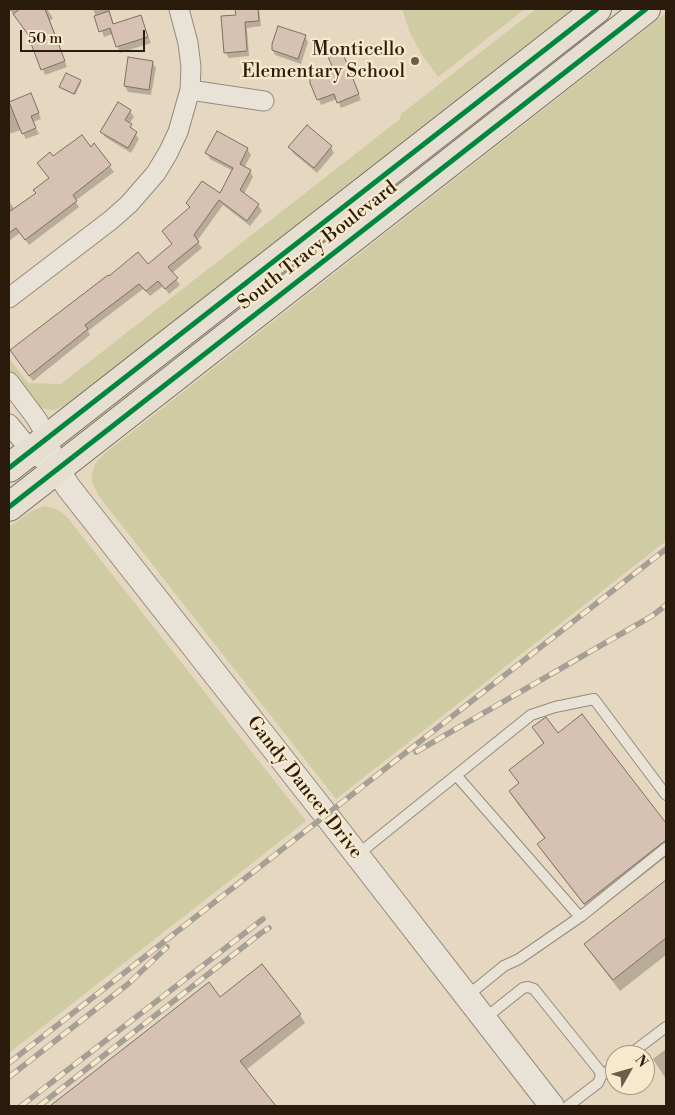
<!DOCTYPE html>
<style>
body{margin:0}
#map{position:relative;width:675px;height:1115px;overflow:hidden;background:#e6d8c0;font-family:"Libre Bodoni",serif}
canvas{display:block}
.frame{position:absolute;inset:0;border:10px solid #2b1b0d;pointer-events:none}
.north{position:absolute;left:605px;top:1045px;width:50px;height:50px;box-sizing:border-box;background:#f9e9cc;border:1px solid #a79780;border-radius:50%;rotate:52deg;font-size:14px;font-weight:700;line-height:20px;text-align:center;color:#2b1b0d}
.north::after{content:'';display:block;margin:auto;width:18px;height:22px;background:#6c5d4c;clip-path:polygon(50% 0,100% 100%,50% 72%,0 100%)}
.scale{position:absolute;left:20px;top:30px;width:125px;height:22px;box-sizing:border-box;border:2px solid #2b1b0d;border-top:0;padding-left:6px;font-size:15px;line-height:18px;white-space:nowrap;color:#2b1b0d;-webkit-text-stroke:4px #f9e9cc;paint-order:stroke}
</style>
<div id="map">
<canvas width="675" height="1115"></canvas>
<div class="frame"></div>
<div class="north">N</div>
<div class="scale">50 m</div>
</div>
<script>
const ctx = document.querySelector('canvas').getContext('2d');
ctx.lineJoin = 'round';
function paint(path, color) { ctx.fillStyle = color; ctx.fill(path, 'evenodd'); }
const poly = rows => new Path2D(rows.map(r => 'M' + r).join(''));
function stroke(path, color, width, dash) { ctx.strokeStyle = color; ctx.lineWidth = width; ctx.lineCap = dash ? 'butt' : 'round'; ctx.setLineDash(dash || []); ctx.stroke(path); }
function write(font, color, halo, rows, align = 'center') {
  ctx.font = font + ' "Libre Bodoni",serif'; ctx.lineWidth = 4.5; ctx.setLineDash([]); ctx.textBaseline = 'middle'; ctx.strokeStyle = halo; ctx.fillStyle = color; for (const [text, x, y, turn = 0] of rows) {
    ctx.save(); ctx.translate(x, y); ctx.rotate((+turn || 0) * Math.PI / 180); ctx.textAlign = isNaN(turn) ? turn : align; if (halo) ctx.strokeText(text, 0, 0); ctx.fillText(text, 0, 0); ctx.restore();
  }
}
paint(poly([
 [402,9,525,9,438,77,422,55,410,33],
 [536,9,572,9,67,404,57,409,51,410,42,408,35,405,9,372,9,358,28,383,61,384,400,119,401,114],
 [666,13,666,541,336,799,98,495,92,482,92,475,95,464,104,454],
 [45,506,58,510,67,517,306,821,9,1053,9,527,33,510]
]), '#cfcba3');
paint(poly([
 [9,9,47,9,53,18,50,21,67,67,45,75,30,35],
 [93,9,109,9,114,25,140,16,151,43,120,53,113,34,104,37],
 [237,9,259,9,261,26,247,28,249,56,229,58,225,52,238,16],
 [305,36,308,42,301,64,275,55,272,49],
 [345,58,361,100,341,108,337,99,321,105,310,79,334,69],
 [152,62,156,68,151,95,128,92,125,86],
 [80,81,81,83,75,95,62,89,61,87],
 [27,96,35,103,41,119,33,122,39,134,26,139,21,130,9,134,9,104],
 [130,111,134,117,129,124,139,139,131,153,105,137,102,132],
 [307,127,331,147,334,153,317,173,293,153,290,147],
 [94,145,114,172,75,201,79,207,29,245,20,233,9,241,9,201,15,210,37,194,50,179,52,157,91,149],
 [247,149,251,155,244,168,250,171,253,177,244,194,258,205,262,211,250,226,223,205,197,241,202,248,172,273,180,285,169,294,163,286,150,296,143,289,88,331,90,335,33,381,14,356,148,265,173,244,190,209,187,204,220,195,233,171,210,159,207,153],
 [581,716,666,825,666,857,592,915,546,856,539,844,545,839,517,803,510,791,519,784,511,771,544,745,534,728,558,734],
 [666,882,666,955,620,991,593,956,586,945],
 [208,984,220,999,300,1015,305,1023,246,1070,274,1106,52,1106],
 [666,1049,666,1079,653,1059]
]), '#0003');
const building = poly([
 [20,9,45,9,65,61,41,70,27,33,13,14,20,9],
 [235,9,258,9,259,21,245,22,247,51,224,53,221,16,236,15,235,9],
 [109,11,113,24,141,15,148,37,116,47,110,28,99,32,94,16,109,11],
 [278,26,306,35,298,59,272,50,272,44,278,26],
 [342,51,359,94,337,103,334,94,317,100,310,83,310,77,333,68,328,57,342,51],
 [128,57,153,61,149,90,124,86,128,57],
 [66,73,81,80,74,94,59,87,66,73],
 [31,93,39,113,31,116,36,128,22,134,9,102,31,93],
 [118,102,131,110,125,120,132,124,130,127,137,132,128,148,100,132,118,102],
 [307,125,332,146,314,168,288,147,307,125],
 [217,131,248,148,240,164,251,170,240,190,259,204,247,221,219,200,194,235,199,242,168,267,178,278,165,289,158,281,146,291,139,284,85,325,88,329,29,376,10,350,108,275,109,276,138,252,148,264,172,244,162,231,190,207,186,203,202,181,220,193,233,168,205,153,217,131],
 [82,135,91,147,94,143,111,165,73,195,77,201,25,240,16,228,9,233,9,212,36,193,33,190,49,178,37,163,50,152,53,156,82,135],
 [582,714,666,823,666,840,584,904,537,844,545,838,509,791,519,783,509,770,544,743,532,727,546,717,558,733,582,714],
 [666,880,666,938,613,980,584,944,666,880],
 [262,964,301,1014,240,1061,276,1106,50,1106,209,982,220,997,262,964]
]);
paint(building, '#d6c1b2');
stroke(building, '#7a7163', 1);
const service = poly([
 [456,775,580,917],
 [357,855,531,715,555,707,594,699,666,795],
 [467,996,504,966,519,959,580,917,666,848],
 [484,1019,523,988,528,987,534,989,599,1070,601,1076,598,1083,568,1106],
 [629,1055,666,1027],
 [601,1076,615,1066]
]);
const minor = poly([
 [190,90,264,101],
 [9,298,111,220,129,204,156,173,168,153,178,132,190,90,191,67,188,43,179,9],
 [9,382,36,418,48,438,57,470],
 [9,424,31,451,40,458]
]);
const tertiary = poly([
 [57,470,69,488,326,815,552,1106]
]);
const primary = poly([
 [9,468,597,9],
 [9,507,646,9]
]);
stroke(service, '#948a7b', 12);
stroke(minor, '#948a7b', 21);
stroke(tertiary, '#948a7b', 26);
stroke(primary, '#7a7163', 30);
stroke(service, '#e9e3d7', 10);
stroke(minor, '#e9e3d7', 19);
stroke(tertiary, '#e9e3d7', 24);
stroke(primary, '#e6ded0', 28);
const rail = poly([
 [416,752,652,616,666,605],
 [9,1063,666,549],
 [9,1077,128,984,167,947],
 [21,1106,263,919],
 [39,1106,261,933,269,928]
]);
stroke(rail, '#a59f95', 5.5);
stroke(rail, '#f9e9cc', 4, [11]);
stroke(poly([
 [9,468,597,9],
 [9,507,646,9]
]), '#00873e', 5);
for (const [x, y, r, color] of [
 [415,61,5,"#6c5d4c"]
]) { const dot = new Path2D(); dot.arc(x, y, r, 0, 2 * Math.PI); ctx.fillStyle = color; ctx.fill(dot); stroke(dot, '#f9e9cc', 2); }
write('19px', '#2b1b0d', '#f9e9cc', [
 ["Monticello",405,50],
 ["Elementary School",405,72]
], 'right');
write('19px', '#2b1b0d', '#f9e9cc', [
 ["South Tracy Boulevard",318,246,-38],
 ["Gandy Dancer Drive",304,788,52]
]);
</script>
